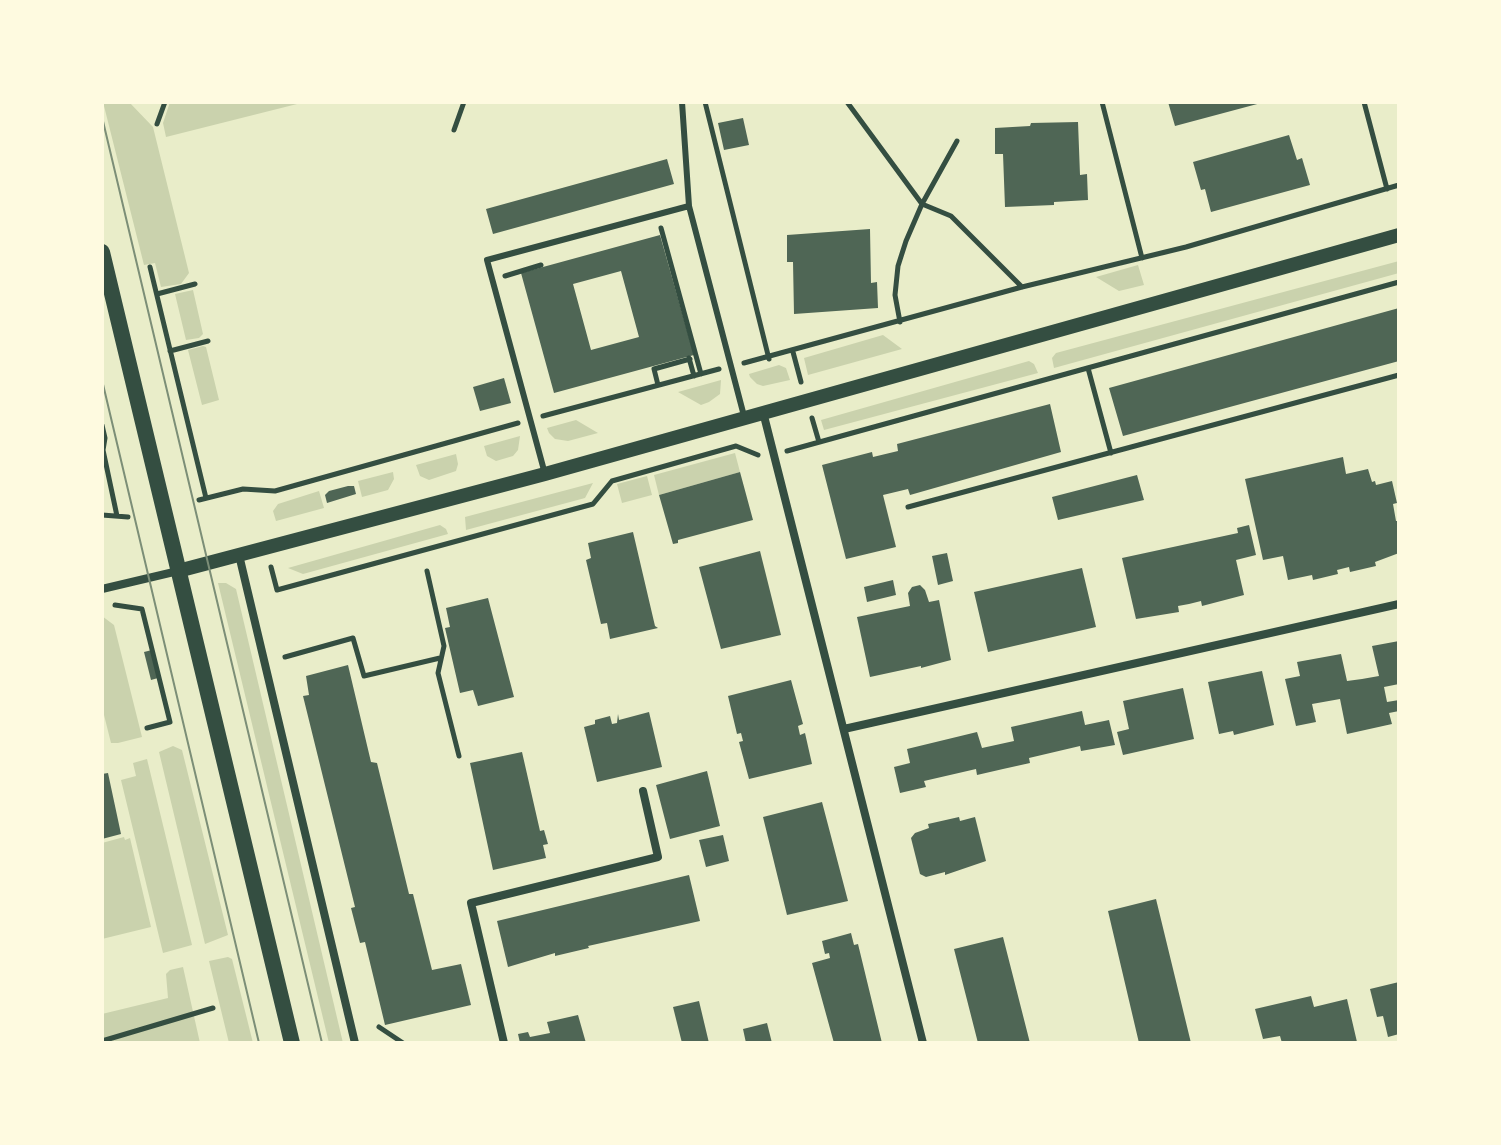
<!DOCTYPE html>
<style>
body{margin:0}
#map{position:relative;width:1501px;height:1145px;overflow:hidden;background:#e9edc9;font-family:"Open Sans",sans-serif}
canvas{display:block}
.frame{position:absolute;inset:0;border:104px solid #fefae0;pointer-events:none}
</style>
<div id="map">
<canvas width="1501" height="1145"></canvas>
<div class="frame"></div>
</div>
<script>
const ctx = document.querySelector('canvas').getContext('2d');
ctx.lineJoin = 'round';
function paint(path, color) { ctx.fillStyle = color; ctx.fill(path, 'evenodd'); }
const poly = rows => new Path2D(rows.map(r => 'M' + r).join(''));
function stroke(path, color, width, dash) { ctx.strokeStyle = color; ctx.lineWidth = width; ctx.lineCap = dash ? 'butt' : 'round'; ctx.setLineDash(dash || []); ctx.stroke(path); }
paint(poly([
 [103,102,129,102,153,127,189,273,181,284,161,287,155,263,144,265],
 [170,102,305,102,166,137,163,123],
 [1399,261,1399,273,1054,368,1052,358,1056,353],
 [1138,265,1144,285,1119,291,1096,277],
 [193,290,203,334,199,338,186,340,175,294],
 [883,335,902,349,808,375,804,358],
 [203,346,206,347,219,400,202,405,188,350],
 [1029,361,1034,364,1038,373,824,430,821,420],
 [779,365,786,368,790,380,763,386,757,384,750,377,749,374],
 [721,380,720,394,709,402,701,405,678,392],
 [576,420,598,433,568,441,555,439,549,433,547,428],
 [520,436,518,450,513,456,496,461,487,456,484,446],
 [735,453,740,472,659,495,654,475],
 [456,454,458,464,456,471,429,480,420,476,416,465],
 [393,472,394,479,388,490,362,497,358,481],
 [647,476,652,495,622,503,617,484],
 [593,483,585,498,466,530,465,517],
 [319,491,324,508,276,521,273,511,278,504],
 [440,525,446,529,448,534,303,574,288,568],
 [218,583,226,583,236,589,343,1043,329,1043],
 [102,616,114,625,142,737,118,743,111,743,102,707],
 [173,746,182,750,228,935,205,944,159,752],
 [147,759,192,945,163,953,121,780,136,776,133,763],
 [124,837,125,840,130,838,151,927,102,939,102,843],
 [228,957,232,959,253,1043,229,1043,209,961],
 [183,967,200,1043,102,1043,102,1014,168,998,166,974,170,970]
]), '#cad2ad');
paint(poly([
 [1168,102,1261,102,1261,103,1175,126],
 [743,118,749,145,724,150,718,123],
 [1078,122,1080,175,1087,174,1088,200,1054,202,1054,205,1005,207,1003,154,995,154,995,128,1030,126,1031,123],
 [1289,135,1297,160,1302,158,1310,185,1211,212,1205,189,1201,190,1193,162],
 [667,159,674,184,493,234,486,209],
 [870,229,871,283,877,282,878,308,794,314,793,262,787,262,787,235],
 [660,235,694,355,554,393,521,273],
 [621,271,639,337,591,350,573,284],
 [1399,308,1399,361,1123,436,1109,388],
 [504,378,511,403,480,411,473,387],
 [1050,404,1061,452,910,495,908,489,883,495,896,547,846,559,822,465,872,452,873,457,898,451,897,444],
 [1343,457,1346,474,1368,469,1372,482,1375,481,1376,485,1392,481,1397,503,1393,504,1396,521,1399,521,1399,553,1375,562,1376,566,1350,572,1349,567,1337,570,1338,574,1313,580,1312,575,1288,580,1283,556,1263,560,1245,479],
 [740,472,753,520,678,540,678,543,673,544,659,495],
 [1137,475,1144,500,1058,520,1052,497],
 [348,486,354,486,356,494,327,503,325,495,329,491],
 [1249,525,1256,555,1236,560,1244,595,1202,606,1201,601,1189,604,1178,606,1179,612,1136,619,1122,558,1238,533,1237,528],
 [633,532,655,626,658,628,610,639,607,623,601,624,586,560,591,558,588,543],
 [760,551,781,635,721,649,699,567],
 [947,553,953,581,938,585,932,556],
 [1082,568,1096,627,988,652,974,592],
 [893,580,896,595,867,602,864,587],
 [920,585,925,590,929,602,939,600,951,660,921,668,921,666,870,677,857,617,910,606,908,593,912,587],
 [488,598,514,697,478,706,473,690,460,693,445,628,450,627,446,608],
 [1399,641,1399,684,1384,687,1387,702,1399,700,1399,711,1389,713,1392,724,1347,734,1340,699,1312,704,1316,722,1296,726,1285,679,1300,676,1297,662,1341,654,1347,681,1362,679,1379,676,1372,646],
 [152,650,158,678,151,680,144,652],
 [348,665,371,762,377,763,409,894,413,894,432,970,461,964,471,1005,385,1025,365,942,360,943,351,908,355,907,303,696,309,695,306,676],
 [1262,671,1274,725,1234,735,1233,731,1219,734,1208,682],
 [791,680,803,724,798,726,800,735,805,733,812,764,749,779,739,742,743,741,741,733,737,734,728,696],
 [1183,688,1194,739,1123,755,1117,732,1129,729,1123,701],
 [1082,711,1085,725,1109,720,1115,745,1081,751,1080,746,1029,758,1030,763,1003,769,977,775,976,769,924,781,926,787,900,793,894,767,910,763,907,749,977,732,982,748,1014,741,1011,727],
 [649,712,662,767,597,782,584,727,595,724,595,720,610,716,612,724,617,723,618,714,619,720],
 [522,752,540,831,544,830,548,844,543,845,546,858,493,870,470,763],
 [707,771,720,826,670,839,656,785],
 [108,773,121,834,102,839,102,774],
 [822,802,848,901,787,915,763,817],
 [959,817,960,821,975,817,986,861,945,875,945,872,926,877,920,874,911,838,915,833,929,828,928,824],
 [723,835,729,861,706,867,699,840],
 [689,875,700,921,588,946,589,948,555,956,555,953,508,967,497,921],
 [1156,899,1191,1043,1139,1043,1108,911],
 [851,933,854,945,858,944,882,1043,834,1043,818,985,812,963,830,958,829,953,825,954,822,941],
 [1003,937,1030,1043,978,1043,954,949],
 [1399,982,1399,1034,1388,1037,1383,1016,1377,1017,1370,989],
 [1311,996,1314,1007,1347,999,1357,1042,1282,1043,1280,1036,1263,1039,1255,1009],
 [699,1001,709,1043,682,1043,673,1007],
 [578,1015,586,1043,520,1043,518,1034,528,1032,530,1037,550,1033,547,1022],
 [767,1023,772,1043,746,1043,743,1029]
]), '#4f6655');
stroke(poly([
 [705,102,769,359],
 [847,102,922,204,951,216,1022,287],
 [1102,102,1142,258],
 [1364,102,1387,189],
 [157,124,165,102],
 [454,130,464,102],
 [661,228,701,374],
 [150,267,206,498],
 [505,276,541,265],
 [157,294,195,284],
 [900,322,895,295,898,266,906,241,922,204,957,141],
 [170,351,208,341],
 [793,352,801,382],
 [689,358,694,376],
 [744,363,1022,287,1186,247,1399,185],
 [1088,368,1111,453],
 [658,385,654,369,690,359],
 [543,416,719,369],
 [812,418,819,442],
 [102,425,105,438,103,450,117,516],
 [787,451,1399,282],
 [199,500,243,489,275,491,518,423],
 [908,507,1399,375],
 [102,515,128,517],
 [271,567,277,590,593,504,612,481,736,446,758,455],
 [427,571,444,646,438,673,459,756],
 [115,605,142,609,170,722,147,728],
 [285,657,353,638,364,676,440,658],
 [379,1027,403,1043],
 [102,1041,213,1008]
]), '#344e41', 5);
stroke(poly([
 [682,102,689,206],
 [545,474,487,260,689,206,744,416]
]), '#344e41', 6);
stroke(poly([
 [763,412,923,1043],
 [239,555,355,1043],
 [102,589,178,571],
 [844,729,1399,604],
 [504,1043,471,903,658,857,643,791]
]), '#344e41', 8);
stroke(poly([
 [178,571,545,474,1399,235]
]), '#344e41', 14);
stroke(poly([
 [102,252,292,1043]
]), '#344e41', 16);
stroke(poly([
 [102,117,322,1043],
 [102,380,259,1043]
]), '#7c8e77', 2);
</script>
